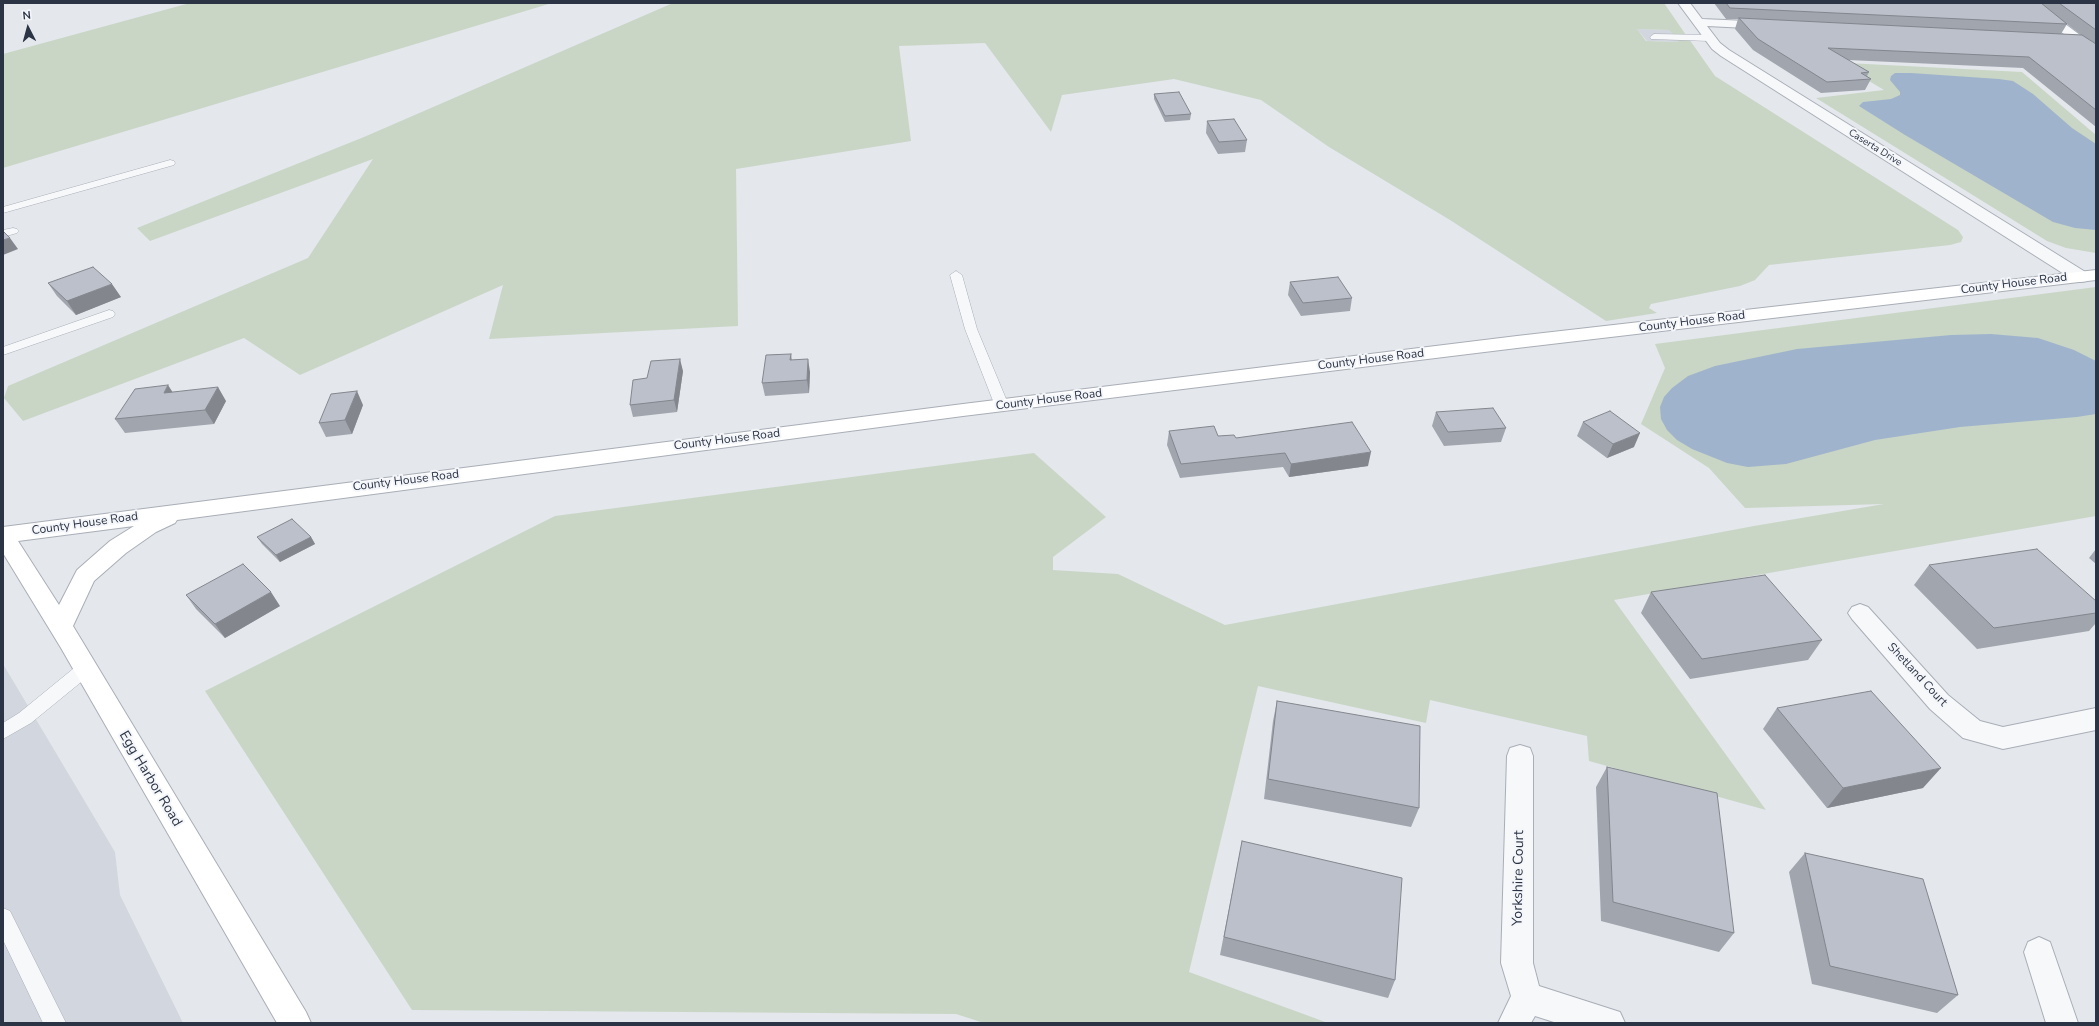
<!DOCTYPE html>
<style>
body{margin:0}
#map{position:relative;width:2099px;height:1026px;overflow:hidden;background:#e4e7ec;font-family:"Nunito Sans",sans-serif}
canvas{display:block}
.frame{position:absolute;inset:0;border:4px solid #2b3445;pointer-events:none}
.north{position:absolute;left:8px;top:8px;width:40px;height:40px;-webkit-text-stroke:3px #f4f6f9;paint-order:stroke;rotate:354deg;font-size:11px;font-weight:700;line-height:16px;text-align:center;color:#2b3445}
.north::after{content:'';display:block;margin:auto;width:14px;height:18px;background:#2b3445;clip-path:polygon(50% 0,100% 100%,50% 72%,0 100%)}
</style>
<div id="map">
<canvas width="2099" height="1026"></canvas>
<div class="frame"></div>
<div class="north">N</div>
</div>
<script>
const ctx = document.querySelector('canvas').getContext('2d');
ctx.lineJoin = 'round';
function paint(path, color) { ctx.fillStyle = color; ctx.fill(path, 'evenodd'); }
const poly = rows => new Path2D(rows.map(r => 'M' + r).join(''));
function stroke(path, color, width, dash) { ctx.strokeStyle = color; ctx.lineWidth = width; ctx.lineCap = dash ? 'butt' : 'round'; ctx.setLineDash(dash || []); ctx.stroke(path); }
function write(font, color, halo, rows, align = 'center') {
  ctx.font = font + ' "Nunito Sans",sans-serif'; ctx.lineWidth = 4; ctx.setLineDash([]); ctx.textBaseline = 'middle'; ctx.strokeStyle = halo; ctx.fillStyle = color; for (const [text, x, y, turn = 0] of rows) {
    ctx.save(); ctx.translate(x, y); ctx.rotate((+turn || 0) * Math.PI / 180); ctx.textAlign = isNaN(turn) ? turn : align; if (halo) ctx.strokeText(text, 0, 0); ctx.fillText(text, 0, 0); ctx.restore();
  }
}
paint(poly([
 [1637,29,1670,30,1680,42,1647,41],
 [3,664,115,852,120,895,183,1023,3,1023]
]), '#d2d6de');
paint(poly([
 [190,3,552,3,3,168,3,54],
 [673,3,1664,3,1686,35,1674,35,1669,30,1637,29,1646,41,1679,42,1677,39,1689,39,1715,76,1958,230,1963,237,1961,242,1950,245,1769,265,1755,280,1740,286,1651,304,1649,308,1657,313,1606,321,1450,220,1329,147,1261,100,1174,79,1062,95,1051,132,985,43,899,46,911,141,736,169,738,326,489,339,503,285,300,375,244,338,23,421,4,398,8,386,308,258,373,159,150,241,137,228,364,137],
 [1847,63,2022,72,2096,135,2096,253,2066,248,2047,241,1816,98,1884,90,1844,66],
 [2096,287,2096,516,1614,600,1766,810,1589,761,1587,736,1430,700,1426,723,1258,686,1189,972,1328,1023,984,1023,956,1014,412,1010,205,691,555,516,1034,453,1106,517,1053,557,1053,570,1118,574,1225,625,1754,526,1884,504,1745,508,1709,468,1641,424,1665,368,1655,344]
]), '#c9d6c5');
paint(poly([
 [1895,73,1911,73,1999,79,2013,81,2033,94,2072,128,2096,144,2096,230,2075,228,2053,222,1905,135,1859,106,1863,102,1891,99,1900,95,1900,92,1890,80,1891,76],
 [1991,334,2038,338,2074,350,2096,361,2096,414,2077,417,1960,427,1875,440,1786,464,1748,467,1727,463,1692,449,1677,440,1667,430,1661,419,1660,407,1664,397,1672,388,1688,376,1715,366,1797,349,1951,335]
]), '#9fb4cc');
const lane = poly([
 [1654,34,1710,35,1714,38,1710,41,1651,39,1650,37,1654,34],
 [170,160,174,161,175,163,174,165,3,213,3,207,170,160],
 [13,228,17,229,19,231,17,233,3,237,3,230,13,228],
 [956,271,962,275,977,329,1009,406,1007,409,1002,410,995,406,965,329,950,275,956,271],
 [109,310,113,311,115,314,113,317,3,355,3,347,109,310],
 [85,662,91,664,94,669,91,674,31,723,3,739,3,723,19,713,79,664,85,662],
 [3,908,10,911,66,1023,43,1023,3,940,3,908]
]);
const street = poly([
 [1678,3,1690,3,1702,19,1770,22,1772,25,1766,29,1707,26,1720,43,1729,50,2087,273,2090,277,2087,281,2081,282,2075,281,1721,56,1712,49,1678,3],
 [2024,3,2037,3,2096,47,2096,57,2092,56,2024,3],
 [1860,604,1868,607,1948,695,1980,721,2003,727,2096,708,2096,730,2003,749,1963,738,1930,709,1852,619,1848,613,1852,607,1860,604],
 [1520,745,1530,748,1533,756,1533,963,1539,986,1620,1012,1625,1023,1557,1023,1535,1016,1531,1023,1498,1023,1511,996,1501,963,1507,756,1510,748,1520,745],
 [2039,937,2050,942,2078,1023,2046,1023,2024,952,2028,942,2039,937]
]);
const secondary = poly([
 [2096,270,2096,280,1517,348,963,416,177,520,175,523,156,532,126,553,94,581,73,626,306,1012,311,1023,277,1023,61,648,3,553,3,527,963,404,1517,336,2096,270],
 [134,526,110,541,77,570,59,605,18,541,134,526]
]);
stroke(lane, '#a9aeb7', 1);
stroke(street, '#a9aeb7', 2);
stroke(secondary, '#a9aeb7', 2);
paint(lane, '#f7f8fa');
paint(street, '#f7f8fa');
paint(secondary, '#fff');
paint(poly([
 [1714,3,2096,3,2096,127,2023,68,1848,60,1869,72,1867,76,1871,79,1865,90,1821,93,1753,50,1735,29,1738,19,1726,19],
 [2067,24,2072,28,2081,35,2061,34],
 [1154,94,1191,114,1190,120,1165,122,1154,99],
 [1207,121,1247,140,1245,152,1218,154,1206,133],
 [1290,282,1352,298,1350,311,1301,316,1288,295],
 [48,283,121,297,76,315,57,296],
 [791,354,792,360,810,372,809,393,765,396,762,383],
 [683,371,677,412,633,417,630,405,647,378],
 [226,401,214,424,125,433,115,419],
 [363,405,352,434,326,437,319,423],
 [1436,412,1506,428,1501,442,1444,446,1432,426],
 [1583,422,1634,447,1607,458,1577,436],
 [1169,431,1236,438,1368,466,1289,477,1283,467,1180,478,1167,445],
 [257,537,311,537,315,544,280,562,262,544],
 [2096,549,2096,564,2089,558],
 [1929,565,2096,601,2096,623,2089,631,1977,649,1914,585],
 [1651,592,1822,640,1808,660,1690,679,1641,613],
 [186,595,280,606,225,638,196,609],
 [1277,701,1419,808,1411,827,1264,799,1273,721],
 [1777,708,1923,788,1827,808,1763,729],
 [1607,767,1734,933,1719,952,1601,921,1596,787],
 [1242,841,1395,980,1388,998,1220,955],
 [1805,853,1958,995,1937,1013,1812,984,1789,872]
]), '#a1a5ae');
paint(poly([
 [10,238,18,249,3,255,3,240],
 [112,284,121,297,76,315,67,301],
 [680,359,683,371,677,412,674,400],
 [808,359,810,372,809,393,807,380],
 [168,385,177,399,164,393],
 [218,387,226,401,214,424,205,410],
 [357,391,363,405,352,434,345,420],
 [1640,433,1634,447,1607,458,1613,444],
 [1371,452,1368,466,1289,477,1291,464],
 [311,537,315,544,280,562,276,555],
 [271,592,280,606,225,638,215,624],
 [1941,768,1923,788,1827,808,1843,788]
]), '#83868d');
const building = poly([
 [1726,3,2041,3,2067,24,1730,8,1726,3],
 [2059,3,2096,3,2096,30,2059,3],
 [1739,18,2082,35,2096,44,2096,110,2029,57,1828,48,1869,72,1861,73,1871,79,1827,82,1758,39,1739,18],
 [1179,92,1191,114,1165,116,1154,94,1179,92],
 [1234,119,1247,140,1219,142,1207,121,1234,119],
 [3,231,10,238,3,240,3,231],
 [93,267,112,284,67,301,48,283,93,267],
 [1338,277,1352,298,1303,303,1290,282,1338,277],
 [791,354,790,360,808,359,807,380,762,383,766,355,791,354],
 [680,359,674,400,630,405,633,380,647,378,651,361,680,359],
 [168,385,164,393,218,387,205,410,115,419,135,389,168,385],
 [357,391,345,420,319,423,331,394,357,391],
 [1493,408,1506,428,1448,432,1436,412,1493,408],
 [1610,411,1640,433,1613,444,1583,422,1610,411],
 [1352,422,1371,452,1291,464,1285,453,1181,464,1169,431,1214,426,1218,436,1234,435,1236,438,1352,422],
 [292,519,311,537,276,555,257,537,292,519],
 [2037,549,2096,601,2096,613,1994,628,1929,565,2037,549],
 [243,564,271,592,215,624,186,595,243,564],
 [1765,575,1822,640,1702,659,1651,592,1765,575],
 [1871,691,1941,768,1843,788,1777,708,1871,691],
 [1277,701,1420,726,1419,808,1268,779,1277,701],
 [1607,767,1717,793,1734,933,1613,902,1607,767],
 [1242,841,1402,878,1395,980,1224,937,1242,841],
 [1805,853,1923,879,1958,995,1830,966,1805,853]
]);
paint(building, '#bbc0ca');
stroke(building, '#83868d', 1);
write('10px', '#2b3445', '#f4f6f9', [
 ["Caserta Drive",1875,148,32]
]);
write('12px', '#2b3445', '#f4f6f9', [
 ["County House Road",2014,284,-7],
 ["County House Road",1692,322,-7],
 ["County House Road",1371,360,-7],
 ["County House Road",1049,400,-7],
 ["County House Road",727,440,-7],
 ["County House Road",406,481,-7],
 ["County House Road",85,524,-8],
 ["Shetland Court",1917,675,47]
]);
write('14px', '#2b3445', '#f4f6f9', [
 ["Egg Harbor Road",150,779,59],
 ["Yorkshire Court",1519,878,-89]
]);
</script>
